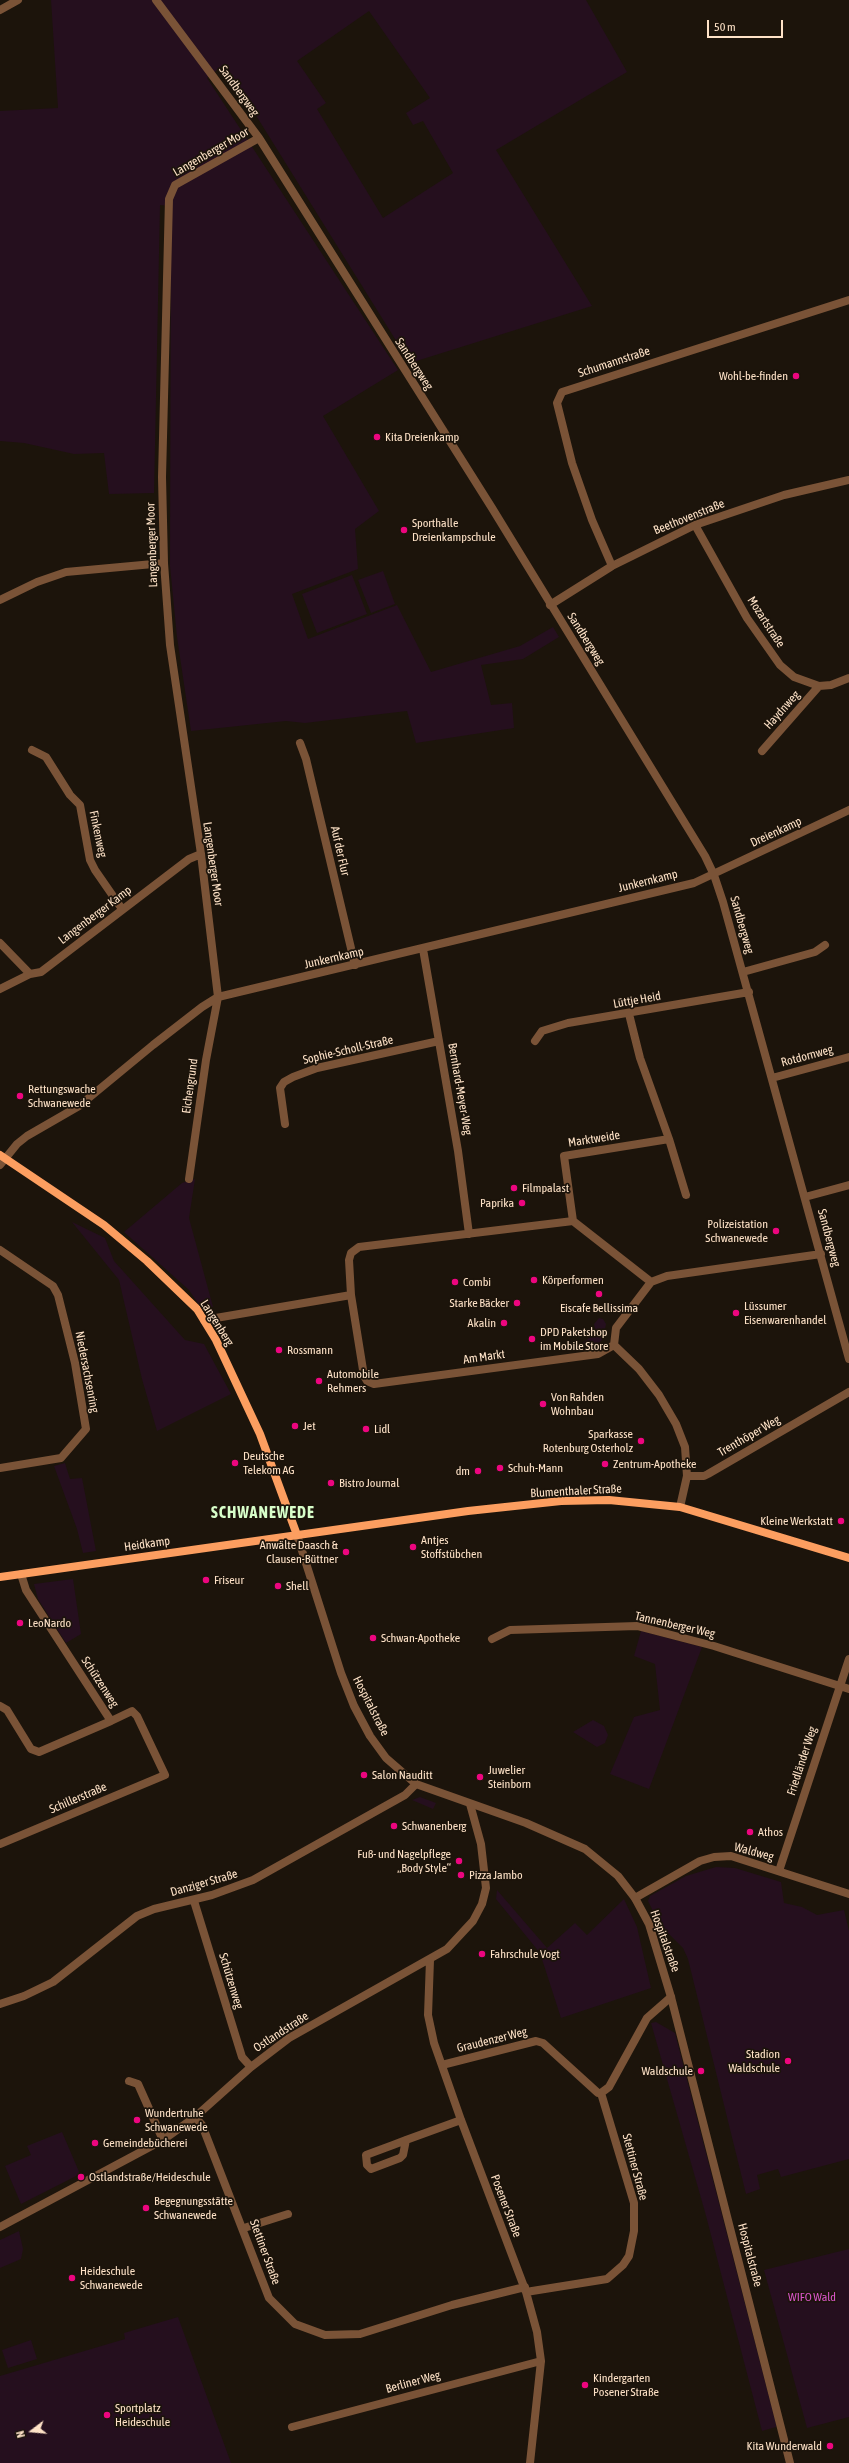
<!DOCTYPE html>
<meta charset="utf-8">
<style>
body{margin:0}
#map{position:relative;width:849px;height:2463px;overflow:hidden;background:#1c140b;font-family:"Asap Condensed",sans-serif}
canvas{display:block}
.north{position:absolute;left:12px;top:2411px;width:40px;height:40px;-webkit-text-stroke:3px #1c140b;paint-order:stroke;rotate:254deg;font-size:11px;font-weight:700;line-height:16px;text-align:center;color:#fee2c7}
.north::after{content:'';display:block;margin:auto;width:14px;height:18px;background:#fee2c7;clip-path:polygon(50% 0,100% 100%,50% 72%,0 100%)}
.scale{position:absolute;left:707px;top:20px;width:76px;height:18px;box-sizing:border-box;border:2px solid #fee2c7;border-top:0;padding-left:5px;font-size:12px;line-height:14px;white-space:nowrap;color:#fee2c7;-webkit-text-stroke:3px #1c140b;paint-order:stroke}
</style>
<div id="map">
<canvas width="849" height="2463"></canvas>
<div class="north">N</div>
<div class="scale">50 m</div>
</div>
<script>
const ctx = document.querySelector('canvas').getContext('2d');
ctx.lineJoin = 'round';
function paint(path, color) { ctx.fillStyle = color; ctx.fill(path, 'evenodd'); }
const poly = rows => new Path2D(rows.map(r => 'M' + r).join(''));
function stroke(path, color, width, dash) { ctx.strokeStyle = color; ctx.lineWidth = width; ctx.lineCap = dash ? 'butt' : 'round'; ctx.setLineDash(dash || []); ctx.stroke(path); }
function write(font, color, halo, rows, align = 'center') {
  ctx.font = font + ' "Asap Condensed",sans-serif'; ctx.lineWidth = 3.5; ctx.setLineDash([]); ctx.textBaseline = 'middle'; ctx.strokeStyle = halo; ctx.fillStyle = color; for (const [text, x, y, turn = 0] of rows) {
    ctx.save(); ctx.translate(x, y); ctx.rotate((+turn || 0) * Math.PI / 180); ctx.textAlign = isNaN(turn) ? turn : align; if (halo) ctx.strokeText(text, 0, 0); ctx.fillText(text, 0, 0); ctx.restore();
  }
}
paint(poly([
 [51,0,586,0,627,72,496,150,592,306,410,363,224,64,207,78,398,370,323,416,379,511,355,529,358,569,292,594,308,639,397,605,431,672,520,646,553,627,559,637,523,659,481,665,491,705,512,703,514,728,416,743,407,711,305,723,286,721,191,731,177,637,170,566,171,206,160,205,154,493,109,494,104,453,74,454,24,443,0,441,0,111,58,108],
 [369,11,430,98,406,113,413,125,423,121,453,173,383,218,317,109,326,103,297,61],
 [383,571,395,604,371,613,358,580],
 [352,575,367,614,317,633,302,594],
 [195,1179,189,1218,213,1307,199,1305,189,1290,124,1232,182,1183],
 [72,1222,105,1238,114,1261,185,1340,204,1344,231,1394,157,1431,142,1379,119,1280],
 [599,1318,603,1319,606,1324,603,1339,595,1346,580,1348,581,1344,596,1333,594,1324],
 [65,1463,70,1479,82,1478,96,1551,83,1553,77,1529,54,1466],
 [73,1579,81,1634,66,1643,38,1599,34,1584],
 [641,1631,702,1647,649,1789,610,1774,634,1717,660,1710,655,1664,634,1656],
 [593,1720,604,1726,608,1735,605,1743,597,1747,573,1732],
 [420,1797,436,1803,433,1809,412,1800],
 [716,1867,735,1868,781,1882,784,1903,802,1907,817,1915,844,1910,849,1931,849,2159,781,2177,778,2169,757,2175,760,2189,746,2194,688,1959,683,1948,660,1925,648,1901,650,1896,686,1876],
 [497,1890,547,1948,575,1923,587,1935,624,1899,637,1927,651,1988,561,2018,540,1953,496,1899],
 [656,2022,675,2033,776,2424,776,2427,762,2431,705,2212,651,2023],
 [62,2132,80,2174,21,2204,5,2166,31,2155,27,2146],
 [19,2231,23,2249,21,2259,0,2268,0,2240],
 [849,2249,849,2417,807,2428,764,2270],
 [178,2317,231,2463,0,2463,0,2376,125,2339,124,2333],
 [31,2340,37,2359,8,2368,2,2350]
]), '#250f1e');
stroke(poly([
 [156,0,259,138,492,508,705,856,714,875,723,902,849,1359],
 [0,10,18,0],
 [695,525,747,618,780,665,794,677,819,686,831,685,849,678],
 [612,566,592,520,572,463,557,403,562,392,849,300],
 [0,600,37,582,66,572,164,563],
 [550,605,612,566,695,525,784,495,849,480],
 [300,743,306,759,355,965],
 [32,750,46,757,70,795,80,805,90,860,95,870,122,909],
 [762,751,819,686],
 [0,943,30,974],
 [423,949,458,1151,469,1234],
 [743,972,815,952,825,945],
 [0,989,30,974,41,972,189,859,201,854],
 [535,1041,542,1031,568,1023,749,992],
 [772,1078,849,1057],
 [285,1124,280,1088,284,1082,293,1077,317,1068,439,1041],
 [669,1139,686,1195],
 [0,1165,17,1144,27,1136,79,1106,153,1045,202,1007,218,997,694,883,849,810],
 [189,1179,206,1060,218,997,201,854,170,645,164,563,162,477,169,199,175,185,259,138],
 [805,1197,849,1185],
 [573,1221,564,1156,669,1139,640,1058,629,1014],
 [0,1250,53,1286,58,1295,75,1363,86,1429,61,1458,0,1468],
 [351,1295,349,1260,351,1253,359,1247,573,1221,651,1282],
 [204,1320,351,1295,364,1376,367,1381,374,1384,598,1354,614,1345,616,1328,651,1282,667,1276,821,1254],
 [614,1345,639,1369,659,1395,676,1424,685,1447,687,1476],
 [680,1507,687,1476,704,1476,708,1474,849,1392],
 [492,1639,510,1630,637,1626,714,1646,849,1689],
 [0,1706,7,1710,31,1749,39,1752,111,1721],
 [0,1844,165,1775,137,1716,132,1711,111,1721,26,1590,21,1574],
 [779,1871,849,1659],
 [635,1898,700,1861,714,1857,731,1856,849,1894],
 [194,1901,242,2057,251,2067],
 [430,1960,428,2015,434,2043,461,2120,526,2292,537,2332,541,2361,530,2463],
 [0,2004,24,1996,53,1982,137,1916,154,1909,212,1895,253,1880,405,1795,416,1784],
 [442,2065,536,2041,543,2043,598,2093,601,2093],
 [129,2081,138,2084,163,2140],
 [195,2117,202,2125,269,2298,295,2324,325,2335,360,2334,452,2305,525,2287],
 [406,2140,403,2155,400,2158,371,2169,367,2165,366,2155,393,2145,406,2140,461,2120],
 [0,2227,163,2140,195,2117,251,2067,289,2038,447,1949,473,1921,482,1904,486,1888,481,1844,470,1804],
 [244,2228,288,2214],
 [526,2292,607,2279,623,2265,629,2256,634,2231,634,2203,601,2093,609,2087,647,2018,671,1997],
 [292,2427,541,2361]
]), '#7a5337', 8);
stroke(poly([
 [297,1535,341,1673,354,1706,370,1736,386,1758,416,1784,526,1823,585,1849,618,1876,635,1898,649,1924,671,1997,790,2463]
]), '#7a5337', 8);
stroke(poly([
 [0,1155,104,1225,147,1261,197,1309,216,1340,260,1434,297,1535],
 [0,1577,468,1511,561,1501,609,1500,680,1507,849,1558]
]), '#fc9e60', 8);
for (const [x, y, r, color] of [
 [796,376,4,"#ed057f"],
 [377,437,4,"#ed057f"],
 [404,530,4,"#ed057f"],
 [20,1096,4,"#ed057f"],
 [514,1188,4,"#ed057f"],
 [522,1203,4,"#ed057f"],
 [776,1231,4,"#ed057f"],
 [534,1280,4,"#ed057f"],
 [455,1282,4,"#ed057f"],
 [599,1294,4,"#ed057f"],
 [517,1303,4,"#ed057f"],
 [736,1313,4,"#ed057f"],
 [504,1323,4,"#ed057f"],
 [532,1339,4,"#ed057f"],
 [279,1350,4,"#ed057f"],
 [319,1381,4,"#ed057f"],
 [543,1404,4,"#ed057f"],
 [295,1426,4,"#ed057f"],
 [366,1429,4,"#ed057f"],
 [641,1441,4,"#ed057f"],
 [235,1463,4,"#ed057f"],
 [605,1464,4,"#ed057f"],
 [500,1468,4,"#ed057f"],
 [478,1471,4,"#ed057f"],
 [331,1483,4,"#ed057f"],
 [841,1521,4,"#ed057f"],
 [413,1547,4,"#ed057f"],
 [346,1552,4,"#ed057f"],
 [206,1580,4,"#ed057f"],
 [278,1586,4,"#ed057f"],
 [20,1623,4,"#ed057f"],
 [373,1638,4,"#ed057f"],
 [364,1775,4,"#ed057f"],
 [480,1777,4,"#ed057f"],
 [394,1826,4,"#ed057f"],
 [750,1832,4,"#ed057f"],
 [459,1861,4,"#ed057f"],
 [461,1875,4,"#ed057f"],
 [482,1954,4,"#ed057f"],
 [788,2061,4,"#ed057f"],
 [701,2071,4,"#ed057f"],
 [137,2120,4,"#ed057f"],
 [95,2143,4,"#ed057f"],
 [81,2177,4,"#ed057f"],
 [146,2208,4,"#ed057f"],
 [72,2278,4,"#ed057f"],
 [585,2385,4,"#ed057f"],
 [107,2415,4,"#ed057f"],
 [830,2446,4,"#ed057f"]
]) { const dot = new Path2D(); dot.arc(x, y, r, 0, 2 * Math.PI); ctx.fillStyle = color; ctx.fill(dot); stroke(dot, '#1c140b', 1.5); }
write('12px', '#fee2c7', '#1c140b', [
 ["Sandbergweg",239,91,54],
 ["Langenberger Moor",211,152,-30],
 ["Schumannstraße",614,362,-18],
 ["Sandbergweg",414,364,57],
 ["Beethovenstraße",689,517,-22],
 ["Langenberger Moor",152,545,-92],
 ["Mozartstraße",766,622,57],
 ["Sandbergweg",586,639,58],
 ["Haydnweg",782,710,-48],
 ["Dreienkamp",776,832,-25],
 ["Finkenweg",98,834,78],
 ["Auf der Flur",340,851,77],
 ["Langenberger Moor",213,864,82],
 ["Junkernkamp",648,881,-14],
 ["Langenberger Kamp",95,915,-37],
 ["Sandbergweg",742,925,74],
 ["Junkernkamp",334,958,-13],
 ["Lüttje Heid",637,1000,-10],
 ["Sophie-Scholl-Straße",348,1050,-13],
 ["Rotdornweg",807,1056,-15],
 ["Eichengrund",190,1086,-82],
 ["Bernhard-Meyer-Weg",460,1089,80],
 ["Marktweide",594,1139,-9],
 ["Sandbergweg",829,1238,75],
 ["Langenberg",217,1323,58],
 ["Am Markt",484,1357,-8],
 ["Niedersachsenring",87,1372,79],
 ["Trenthöper Weg",749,1436,-30],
 ["Blumenthaler Straße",576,1491,-3],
 ["Heidkamp",147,1544,-8],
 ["Tannenberger Weg",675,1625,13],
 ["Schützenweg",100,1682,57],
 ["Hospitalstraße",371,1706,63],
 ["Friedländer Weg",802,1761,-72],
 ["Schillerstraße",78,1798,-23],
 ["Waldweg",754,1852,15],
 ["Danziger Straße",204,1883,-16],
 ["Hospitalstraße",665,1941,70],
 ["Schützenweg",231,1981,73],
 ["Ostlandstraße",281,2032,-33],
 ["Graudenzer Weg",492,2040,-14],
 ["Stettiner Straße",635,2167,75],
 ["Posener Straße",506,2206,69],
 ["Stettiner Straße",265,2252,70],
 ["Hospitalstraße",750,2255,75],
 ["Berliner Weg",413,2382,-15]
]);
write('12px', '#fee2c7', '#1c140b', [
 ["Wohl-be-finden",788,376,"right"],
 ["Kita Dreienkamp",385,437],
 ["Sporthalle",412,523],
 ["Dreienkampschule",412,537],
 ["Rettungswache",28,1089],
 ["Schwanewede",28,1103],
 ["Filmpalast",522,1188],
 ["Paprika",514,1203,"right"],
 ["Polizeistation",768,1224,"right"],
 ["Schwanewede",768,1238,"right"],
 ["Körperformen",542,1280],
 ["Combi",463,1282],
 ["Starke Bäcker",509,1303,"right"],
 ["Lüssumer",744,1306],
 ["Eisenwarenhandel",744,1320],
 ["Eiscafe Bellissima",599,1308,"center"],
 ["Akalin",496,1323,"right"],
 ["DPD Paketshop",540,1332],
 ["im Mobile Store",540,1346],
 ["Rossmann",287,1350],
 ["Automobile",327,1374],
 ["Rehmers",327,1388],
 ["Von Rahden",551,1397],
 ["Wohnbau",551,1411],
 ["Jet",303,1426],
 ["Lidl",374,1429],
 ["Sparkasse",633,1434,"right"],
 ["Rotenburg Osterholz",633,1448,"right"],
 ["Deutsche",243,1456],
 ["Telekom AG",243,1470],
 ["Zentrum-Apotheke",613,1464],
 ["Schuh-Mann",508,1468],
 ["dm",470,1471,"right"],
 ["Bistro Journal",339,1483],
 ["Kleine Werkstatt",833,1521,"right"],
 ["Antjes",421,1540],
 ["Stoffstübchen",421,1554],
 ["Anwälte Daasch &",338,1545,"right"],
 ["Clausen-Büttner",338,1559,"right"],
 ["Friseur",214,1580],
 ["Shell",286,1586],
 ["LeoNardo",28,1623],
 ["Schwan-Apotheke",381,1638],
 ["Juwelier",488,1770],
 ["Steinborn",488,1784],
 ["Salon Nauditt",372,1775],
 ["Schwanenberg",402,1826],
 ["Athos",758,1832],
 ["Fuß- und Nagelpflege",451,1854,"right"],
 ["„Body Style“",451,1868,"right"],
 ["Pizza Jambo",469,1875],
 ["Fahrschule Vogt",490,1954],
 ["Stadion",780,2054,"right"],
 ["Waldschule",780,2068,"right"],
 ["Waldschule",693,2071,"right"],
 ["Wundertruhe",145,2113],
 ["Schwanewede",145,2127],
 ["Gemeindebücherei",103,2143],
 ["Ostlandstraße/Heideschule",89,2177],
 ["Begegnungsstätte",154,2201],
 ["Schwanewede",154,2215],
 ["Heideschule",80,2271],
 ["Schwanewede",80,2285],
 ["Kindergarten",593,2378],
 ["Posener Straße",593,2392],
 ["Sportplatz",115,2408],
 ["Heideschule",115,2422],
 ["Kita Wunderwald",822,2446,"right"]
], 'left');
write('12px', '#db56cb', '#1c140b', [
 ["WIFO Wald",812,2297]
]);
ctx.letterSpacing = '1px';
write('bold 16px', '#d7fec9', '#1c140b', [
 ["SCHWANEWEDE",263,1513]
]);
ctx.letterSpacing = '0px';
</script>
